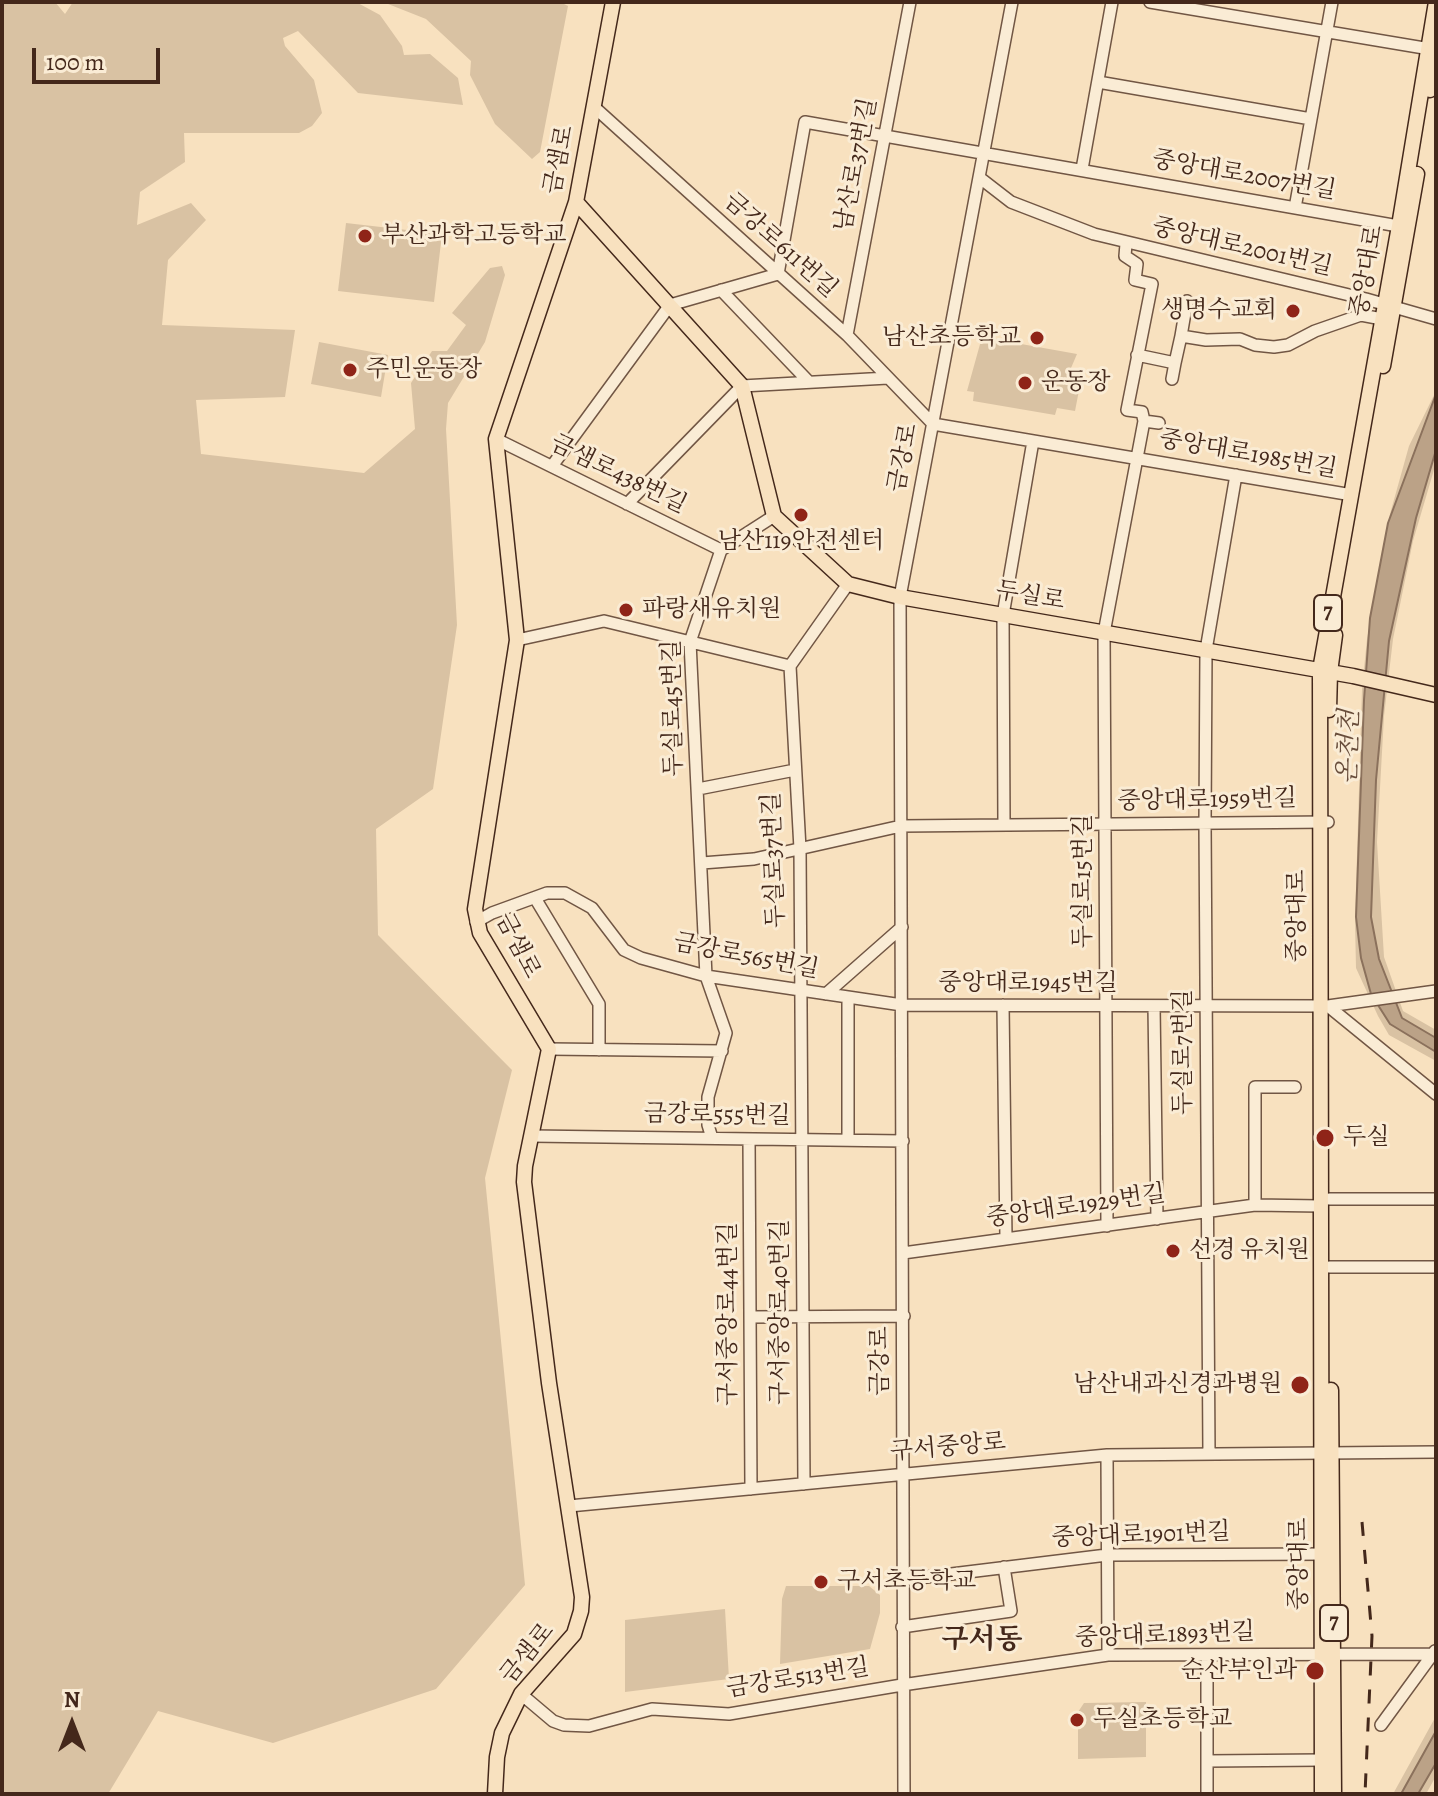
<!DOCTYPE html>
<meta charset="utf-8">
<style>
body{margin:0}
#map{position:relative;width:1438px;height:1796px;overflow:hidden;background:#f8e1bf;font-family:Alegreya,serif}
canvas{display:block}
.frame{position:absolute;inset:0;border:4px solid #44281b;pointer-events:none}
.north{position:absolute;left:32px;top:1684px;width:80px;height:80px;-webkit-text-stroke:6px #faecd5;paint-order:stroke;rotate:0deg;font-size:22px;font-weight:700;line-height:32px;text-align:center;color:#44281b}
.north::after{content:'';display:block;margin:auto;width:28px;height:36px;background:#44281b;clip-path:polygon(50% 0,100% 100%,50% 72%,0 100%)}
.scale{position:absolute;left:32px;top:48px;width:128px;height:36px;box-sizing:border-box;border:4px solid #44281b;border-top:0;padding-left:10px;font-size:24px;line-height:28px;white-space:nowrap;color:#44281b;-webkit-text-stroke:6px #faecd5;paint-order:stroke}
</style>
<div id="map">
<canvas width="1438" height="1796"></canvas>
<div class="frame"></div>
<div class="north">N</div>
<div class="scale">100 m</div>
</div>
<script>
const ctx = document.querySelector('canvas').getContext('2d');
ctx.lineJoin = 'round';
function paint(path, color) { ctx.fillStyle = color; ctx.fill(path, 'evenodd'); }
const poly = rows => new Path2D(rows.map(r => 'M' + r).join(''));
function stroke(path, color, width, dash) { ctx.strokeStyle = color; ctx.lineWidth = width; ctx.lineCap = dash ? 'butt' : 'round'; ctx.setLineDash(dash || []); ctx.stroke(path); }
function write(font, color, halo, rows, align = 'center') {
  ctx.font = font + ' Alegreya,"Noto Serif KR",serif'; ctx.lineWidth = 6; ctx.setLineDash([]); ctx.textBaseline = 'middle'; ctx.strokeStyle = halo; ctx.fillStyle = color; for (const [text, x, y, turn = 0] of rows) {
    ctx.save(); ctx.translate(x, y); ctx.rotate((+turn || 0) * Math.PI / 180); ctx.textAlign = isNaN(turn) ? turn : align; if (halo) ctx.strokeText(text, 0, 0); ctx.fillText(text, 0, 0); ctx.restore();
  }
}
paint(poly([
 [2,2,55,2,65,14,73,2,356,2,380,15,402,46,404,55,430,54,458,78,463,105,358,93,298,31,283,38,285,46,314,80,322,113,312,126,299,133,184,133,185,162,140,192,137,225,191,203,206,220,168,260,162,325,295,330,285,397,196,400,201,454,364,473,415,429,411,383,432,351,447,351,466,325,452,313,490,268,502,266,505,275,485,342,448,403,446,429,457,625,433,789,376,829,378,935,512,1070,485,1178,525,1585,436,1689,273,1743,158,1711,108,1794,2,1794],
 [383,2,560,2,568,6,540,152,532,159,495,124,470,75,471,61,426,19],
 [346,223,442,234,434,302,338,291],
 [982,337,1077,354,1071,368,1074,373,1082,375,1075,411,1057,408,1055,415,973,401,974,392,967,391],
 [319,342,388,355,381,397,311,384],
 [1436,391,1436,463,1413,541,1393,639,1384,716,1377,842,1384,957,1403,1011,1436,1030,1436,1061,1389,1035,1378,1016,1356,968,1355,922,1362,689,1367,639,1390,514,1409,446],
 [786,1586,869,1586,880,1595,880,1613,870,1649,780,1664,782,1599],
 [725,1609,729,1679,625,1692,625,1620],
 [1146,1702,1146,1757,1078,1759,1078,1712,1084,1703],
 [1436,1716,1436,1776,1426,1794,1393,1794]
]), '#d9c2a3');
const water = poly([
 [1436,394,1436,450,1416,518,1389,641,1376,780,1371,917,1379,959,1402,1018,1436,1038,1436,1052,1390,1024,1371,994,1361,958,1356,917,1364,700,1370,618,1388,523,1436,394],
 [1436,1731,1436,1763,1418,1794,1401,1794,1436,1731]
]);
paint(water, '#bba287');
stroke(water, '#8b715c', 2);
const minor = poly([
 [1150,2,1436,50],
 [1098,82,1311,119],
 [593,106,847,335,933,424,1352,495],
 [1082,169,1112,2],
 [980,178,1011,202,1094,234,1366,299,1436,319],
 [1295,208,1332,2],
 [721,290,809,382],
 [847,335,910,2],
 [1181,336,1187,301],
 [1137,355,1175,363,1181,336,1206,340,1240,339,1255,345,1274,347,1288,345,1315,331,1361,315,1382,319],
 [1172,379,1175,363],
 [1144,421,1159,423],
 [496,439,721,550],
 [552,466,670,305,778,274,805,122,1404,227],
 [627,504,742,386,888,378],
 [517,640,604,621,790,666],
 [698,789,795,770],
 [1004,825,1003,615,1033,441],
 [702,863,754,859,901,826,1328,822],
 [535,898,599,1004,599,1050],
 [476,922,492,913,547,893,565,893,592,908,624,950,641,958,706,976,902,1005,1328,1006,1436,991],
 [826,994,902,927],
 [848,997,848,1140],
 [1003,1005,1006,1239],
 [1154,1006,1157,1219],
 [1328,1006,1436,1094],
 [549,1049,722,1051],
 [531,1136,903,1141],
 [712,1138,708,1125,708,1097,726,1033,706,976,690,642,721,550,774,516],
 [749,1139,751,1489],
 [1329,1199,1436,1199],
 [1255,1205,1255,1087,1295,1087],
 [1107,1226,1104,633,1144,421,1142,412,1127,410,1152,284,1135,280,1137,264,1125,256,1126,244],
 [903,1253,1255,1205,1320,1206],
 [1329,1267,1436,1267],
 [751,1317,904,1316],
 [1209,1454,1205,823,1206,650,1236,475],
 [1107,1455,1108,1655],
 [804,1484,800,849,790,666,848,584],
 [569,1506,1107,1455,1436,1452],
 [902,1580,1107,1555,1328,1554],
 [902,1627,1011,1611,1004,1567],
 [1207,1655,1207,1794],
 [521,1694,553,1721,564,1725,589,1726,652,1709,729,1714,902,1685,1108,1655,1432,1654],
 [1381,1725,1435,1651],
 [1207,1761,1322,1760],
 [904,1794,900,597,1012,2]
]);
const major = poly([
 [1430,90,1436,59],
 [576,202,742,386,774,516,848,584,900,597,1353,676,1436,695],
 [1383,366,1417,174],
 [1329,710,1330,672,1335,635],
 [1331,1390,1334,1794],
 [495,1794,497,1757,502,1733,521,1694,574,1634,581,1611,582,1597,549,1383,524,1182,525,1166,549,1049,480,933,475,909,517,640,496,439,576,202,613,2],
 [1322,1794,1320,670,1399,226,1436,2]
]);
stroke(minor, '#715644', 14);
stroke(major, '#44281b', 17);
stroke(minor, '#faecd5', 11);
stroke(major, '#f8e1bf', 14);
stroke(poly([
 [1362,1522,1372,1636,1365,1794]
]), '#44281b', 3, [14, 14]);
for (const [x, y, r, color] of [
 [365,236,8,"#8f2418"],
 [1293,311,8,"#8f2418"],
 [1037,338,8,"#8f2418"],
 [350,370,8,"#8f2418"],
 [1025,383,8,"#8f2418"],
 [801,515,8,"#8f2418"],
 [626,610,8,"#8f2418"],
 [1325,1138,10,"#8f2418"],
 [1173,1251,8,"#8f2418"],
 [1300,1385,10,"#8f2418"],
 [821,1582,8,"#8f2418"],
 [1315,1671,10,"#8f2418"],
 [1077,1720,8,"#8f2418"]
]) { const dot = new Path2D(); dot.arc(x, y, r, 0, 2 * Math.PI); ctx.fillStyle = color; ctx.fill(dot); stroke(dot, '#faecd5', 3); }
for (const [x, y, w] of [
 [1328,613,28],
 [1334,1623,28]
]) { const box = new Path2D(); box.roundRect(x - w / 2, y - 18, w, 36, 6); ctx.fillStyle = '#faecd5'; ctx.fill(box); stroke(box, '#44281b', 2); }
write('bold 22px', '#44281b', null, [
 ["7",1328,613],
 ["7",1334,1623]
]);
write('24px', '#44281b', '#faecd5', [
 ["금샘로",560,160,-79],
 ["남산로37번길",857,165,-79],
 ["중앙대로2007번길",1244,176,10],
 ["금강로611번길",780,246,42],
 ["중앙대로2001번길",1242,248,13],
 ["중앙대로",1368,271,-80],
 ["중앙대로1985번길",1248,455,10],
 ["금강로",904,458,-79],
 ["금샘로438번길",618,475,26],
 ["두실로",1030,597,10],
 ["두실로45번길",674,708,-91],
 ["중앙대로1959번길",1207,801,-1],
 ["두실로37번길",775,860,-92],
 ["두실로15번길",1084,881,-90],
 ["중앙대로",1298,916,-90],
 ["금샘로",517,946,63],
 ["금강로565번길",746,957,11],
 ["중앙대로1945번길",1028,984],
 ["두실로7번길",1184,1052,-90],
 ["금강로555번길",717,1116,1],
 ["중앙대로1929번길",1076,1207,-8],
 ["구서중앙로40번길",781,1312,-90],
 ["구서중앙로44번길",729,1314,-90],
 ["금강로",881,1361,-90],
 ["구서중앙로",948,1448,-5],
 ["중앙대로1901번길",1141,1536,-2],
 ["중앙대로",1300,1564,-90],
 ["중앙대로1893번길",1165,1636,-2],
 ["금샘로",528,1654,-51],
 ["금강로513번길",798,1679,-9]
]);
write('24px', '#44281b', '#faecd5', [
 ["부산과학고등학교",381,236],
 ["생명수교회",1277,311,"right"],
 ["남산초등학교",1021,338,"right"],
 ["주민운동장",366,370],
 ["운동장",1041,383],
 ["남산119안전센터",801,542,"center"],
 ["파랑새유치원",642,610],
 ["두실",1343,1138],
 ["선경 유치원",1189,1251],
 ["남산내과신경과병원",1282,1385,"right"],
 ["구서초등학교",837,1582],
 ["순산부인과",1297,1671,"right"],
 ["두실초등학교",1093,1720]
], 'left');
write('italic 26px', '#684d3b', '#faecd5', [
 ["온천천",1350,747,-88]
]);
write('bold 28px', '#44281b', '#faecd5', [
 ["구서동",982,1641]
]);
</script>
